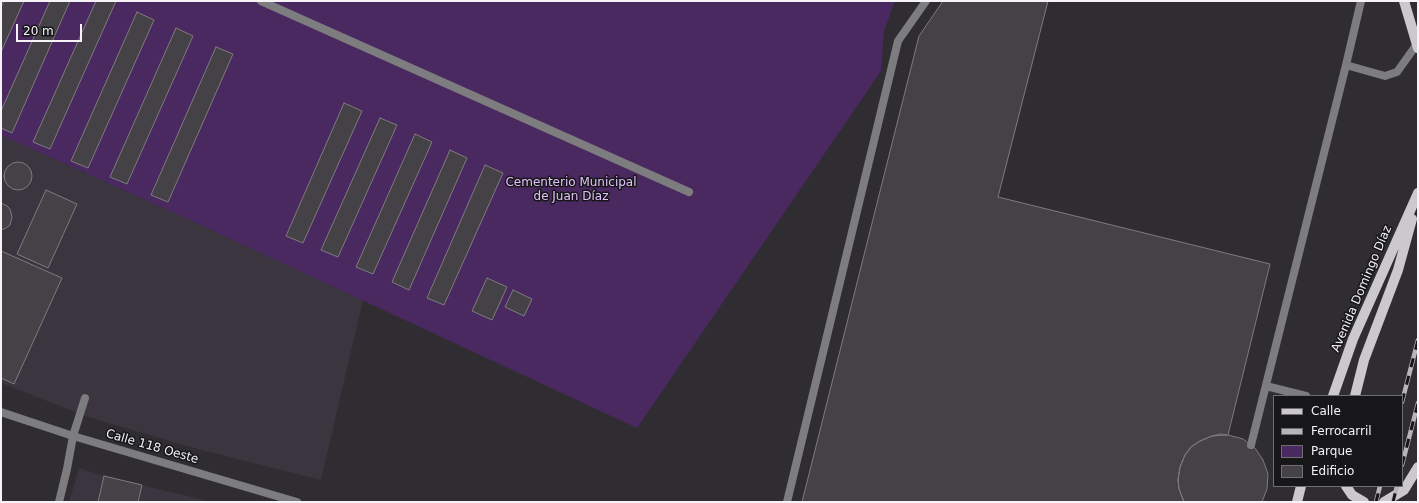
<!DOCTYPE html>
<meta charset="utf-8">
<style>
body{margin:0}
#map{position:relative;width:1419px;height:503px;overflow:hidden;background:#2f2d32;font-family:"DejaVu Sans",sans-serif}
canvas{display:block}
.frame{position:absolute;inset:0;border:2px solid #f5f3f6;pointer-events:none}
.legend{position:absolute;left:1273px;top:395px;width:130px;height:92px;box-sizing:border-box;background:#171618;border:1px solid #706e71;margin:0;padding:5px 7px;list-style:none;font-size:12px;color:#f5f3f6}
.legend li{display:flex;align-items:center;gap:8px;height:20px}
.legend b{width:20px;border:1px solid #706e71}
.scale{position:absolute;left:16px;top:24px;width:66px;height:18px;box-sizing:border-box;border:2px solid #f5f3f6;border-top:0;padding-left:5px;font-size:12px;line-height:14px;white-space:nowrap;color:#f5f3f6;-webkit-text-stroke:3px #171618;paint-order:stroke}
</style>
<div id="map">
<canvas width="1419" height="503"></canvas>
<div class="frame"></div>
<ul class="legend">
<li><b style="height:5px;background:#ccc9ce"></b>Calle</li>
<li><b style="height:5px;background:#b7b5b9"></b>Ferrocarril</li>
<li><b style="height:11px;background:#4a2961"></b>Parque</li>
<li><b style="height:11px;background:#454247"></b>Edificio</li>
</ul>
<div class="scale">20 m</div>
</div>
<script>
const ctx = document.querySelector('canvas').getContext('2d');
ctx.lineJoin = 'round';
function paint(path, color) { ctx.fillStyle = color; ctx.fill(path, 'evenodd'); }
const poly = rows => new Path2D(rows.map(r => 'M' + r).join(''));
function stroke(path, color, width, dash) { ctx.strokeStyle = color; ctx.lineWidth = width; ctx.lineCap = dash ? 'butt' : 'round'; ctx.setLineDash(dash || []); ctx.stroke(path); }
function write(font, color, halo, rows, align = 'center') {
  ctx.font = font + ' "DejaVu Sans",sans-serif'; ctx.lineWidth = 3; ctx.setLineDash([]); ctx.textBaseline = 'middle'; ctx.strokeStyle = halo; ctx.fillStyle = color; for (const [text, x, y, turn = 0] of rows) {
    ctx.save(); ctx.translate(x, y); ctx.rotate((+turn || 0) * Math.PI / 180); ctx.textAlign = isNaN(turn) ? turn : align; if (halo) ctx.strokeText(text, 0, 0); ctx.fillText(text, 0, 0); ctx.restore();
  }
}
paint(poly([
 [1,135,192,221,363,300,321,480,194,448,88,417,1,383],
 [79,468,104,476,212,502,69,502]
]), '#3a353f');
paint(poly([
 [1,1,895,1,884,31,881,71,637,428,192,221,1,135]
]), '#4a2961');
const building = poly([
 [4,1,24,1,1,52,1,7,4,1],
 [50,1,70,1,12,133,1,128,1,111,50,1],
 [96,1,116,1,50,149,33,142,96,1],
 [943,1,1048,1,998,197,1270,264,1228,435,1212,436,1200,441,1191,447,1185,455,1180,467,1178,480,1179,489,1184,502,802,502,919,36,943,1],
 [137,12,154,20,88,168,71,161,137,12],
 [176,28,193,36,127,184,110,177,176,28],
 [216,47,233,54,168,202,151,195,216,47],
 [344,103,362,111,303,243,286,236,344,103],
 [380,118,397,125,338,257,321,250,380,118],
 [415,134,432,142,373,274,356,267,415,134],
 [450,150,467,158,409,290,392,282,450,150],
 '4 176a14 14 0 1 1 28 0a14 14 0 1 1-28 0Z',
 [485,165,503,173,444,305,427,298,485,165],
 [46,190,77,204,48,268,17,254,46,190],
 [1,203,7,206,10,209,12,217,10,225,6,228,1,230,1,203],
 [1,251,62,278,14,384,1,378,1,251],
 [487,278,507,287,492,320,472,311,487,278],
 [513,290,532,299,524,316,505,307,513,290],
 [1220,434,1228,435,1243,439,1255,448,1263,460,1268,474,1267,489,1262,502,1184,502,1179,489,1178,480,1180,467,1185,455,1191,447,1200,441,1212,436,1220,434],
 [104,476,142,485,138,502,98,502,104,476]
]);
paint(building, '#454247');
stroke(building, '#7e7b80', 1);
stroke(poly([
 [261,1,689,192],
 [1346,65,1385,76,1397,72,1417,44],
 [1266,386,1306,396],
 [73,436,85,398],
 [1251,445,1346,65,1361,1],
 [787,502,898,41,926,1]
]), '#7d7c7e', 8);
stroke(poly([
 [1,412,73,436,297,502],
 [59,502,67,469,73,436]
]), '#7d7c7e', 8);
stroke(poly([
 [1404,1,1418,48],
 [1333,396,1353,339,1418,193],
 [1355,396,1364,360,1398,270,1412,219],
 [1346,486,1352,495,1364,502],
 [1297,502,1301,486],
 [1384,502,1404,490,1418,467]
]), '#ccc9ce', 10);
const rail = poly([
 [1402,402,1418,340],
 [1402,465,1418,403],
 [1376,502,1380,486],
 [1393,502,1397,486]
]);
stroke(rail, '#b7b5b9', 4.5);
stroke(rail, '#171618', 3, [9]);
write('12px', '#e0c0fa', '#171618', [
 ["Cementerio Municipal",571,183],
 ["de Juan Díaz",571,197]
]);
write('12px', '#f5f3f6', '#171618', [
 ["Avenida Domingo Díaz",1362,289,-67],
 ["Calle 118 Oeste",152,447,16]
]);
</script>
